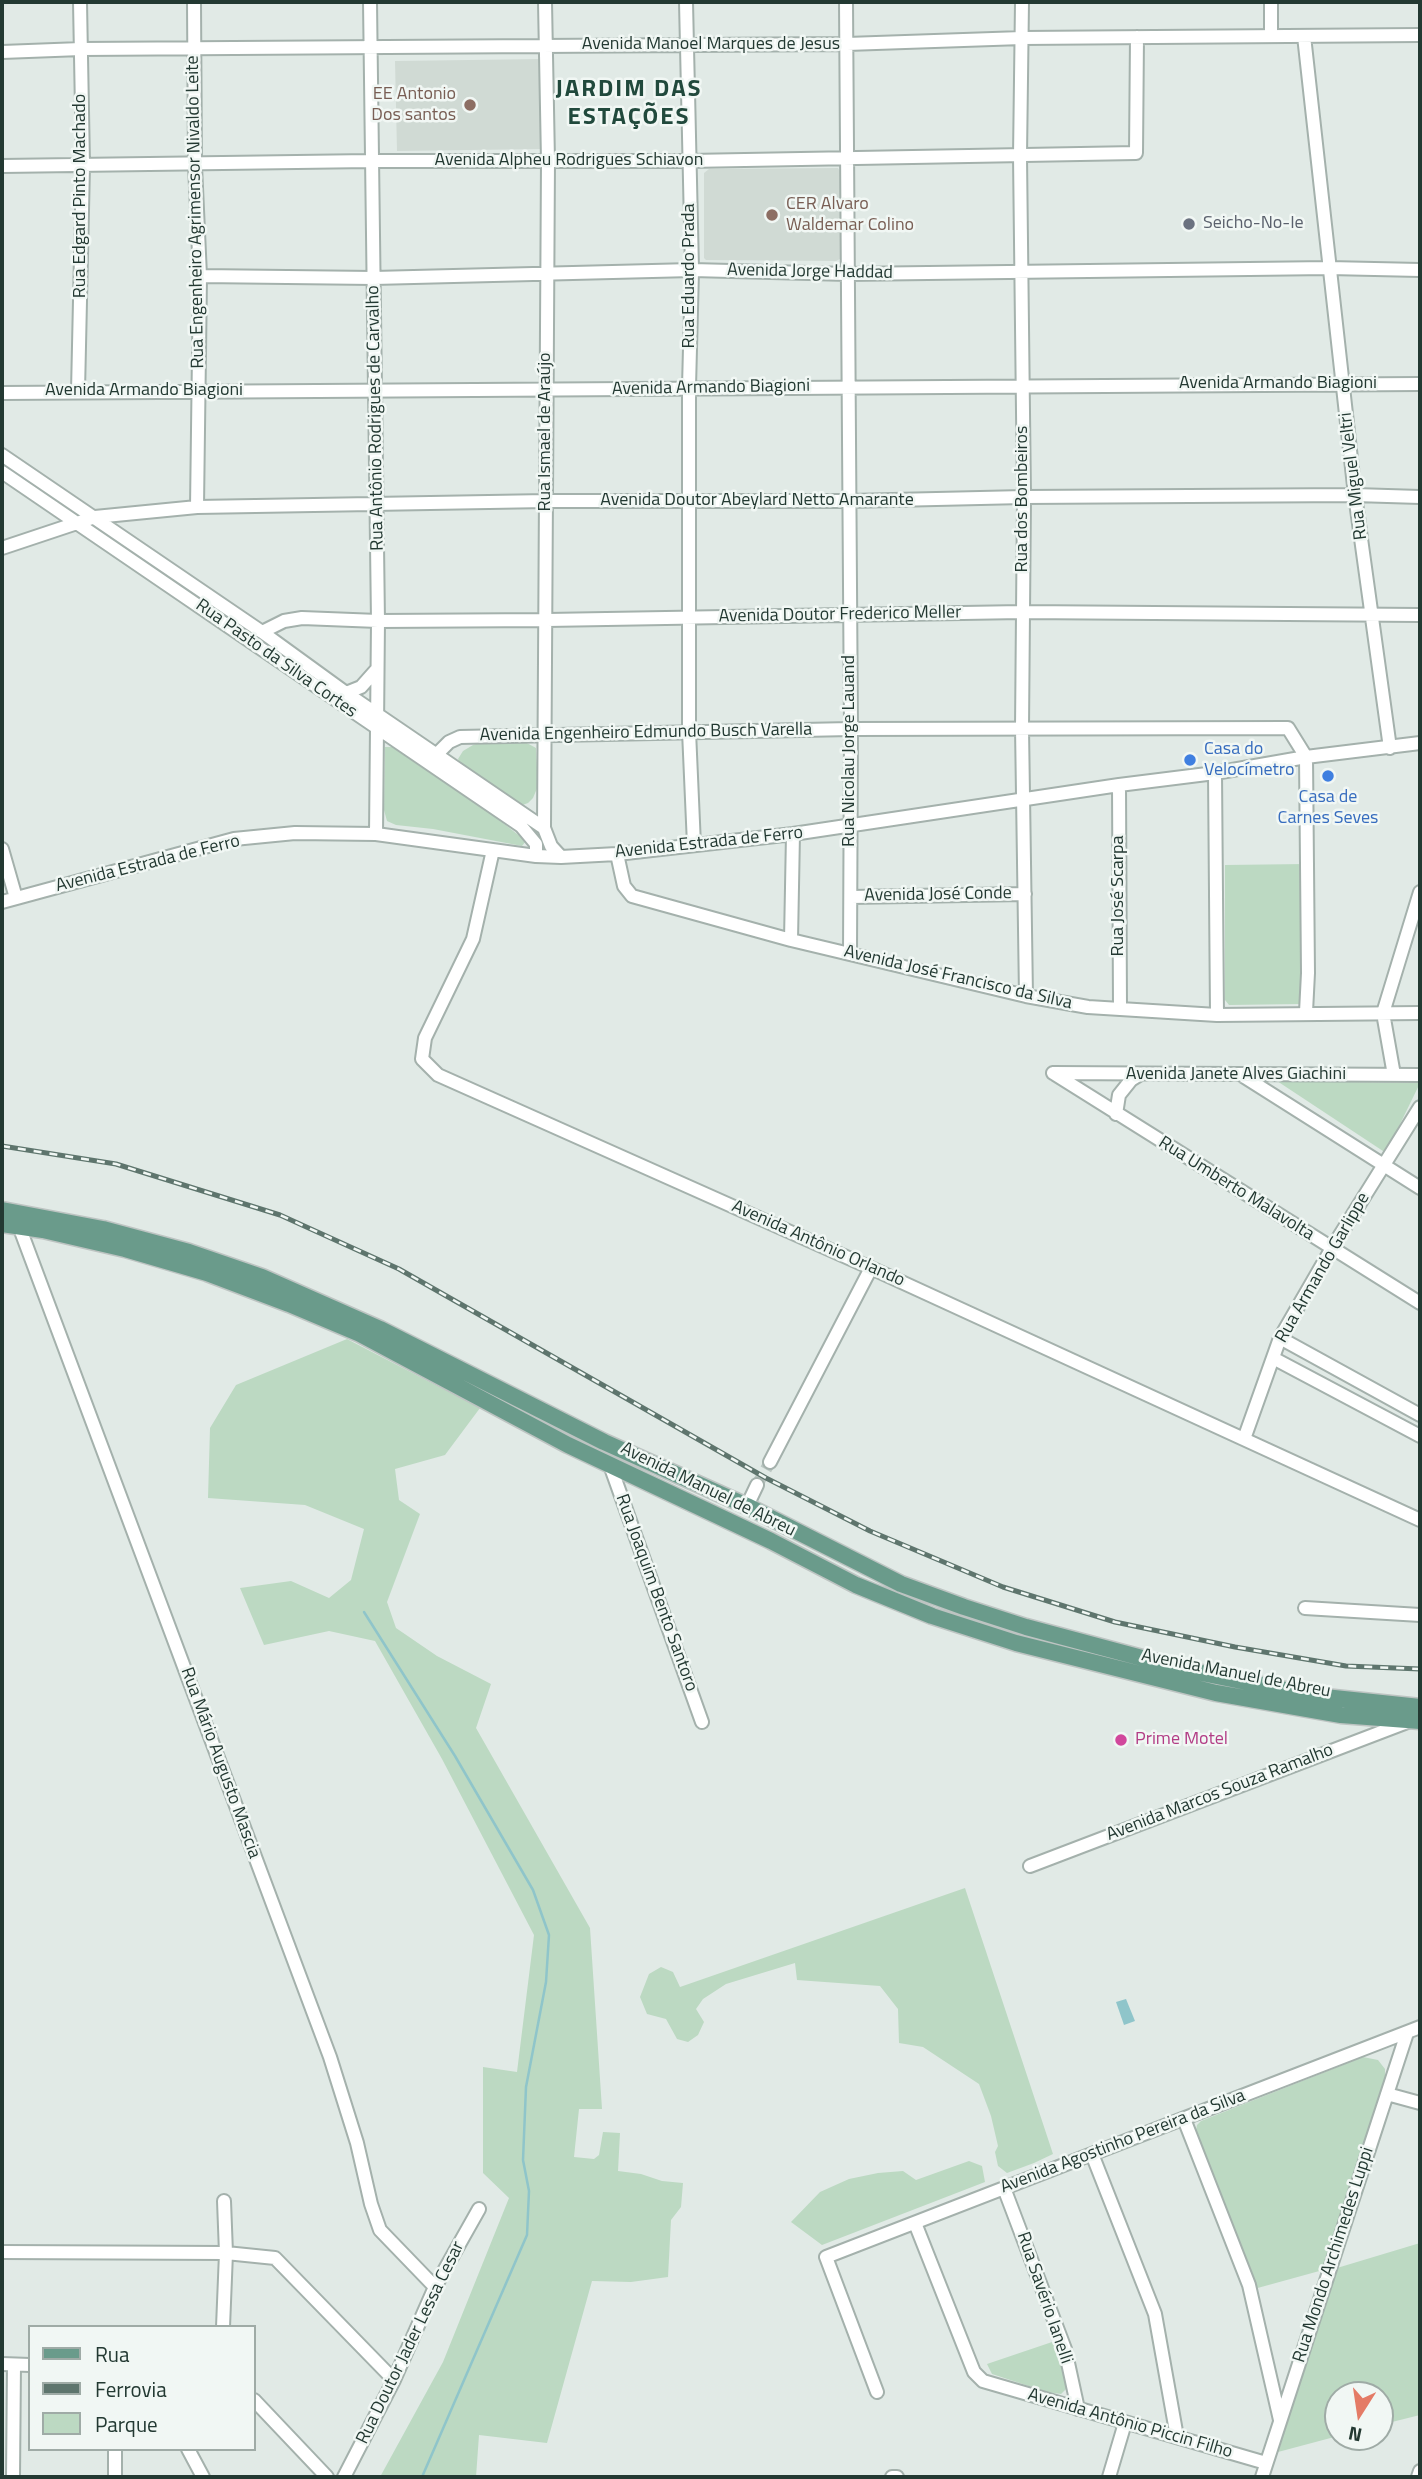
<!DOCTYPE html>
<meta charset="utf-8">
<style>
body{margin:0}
#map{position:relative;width:1422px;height:2479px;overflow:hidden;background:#e1eae6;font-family:"Titillium Web",sans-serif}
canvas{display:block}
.frame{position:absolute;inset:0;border:4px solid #233932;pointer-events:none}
.legend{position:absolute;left:28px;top:2325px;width:228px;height:126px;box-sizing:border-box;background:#f1f7f4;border:2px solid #9faba6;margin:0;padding:9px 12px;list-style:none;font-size:21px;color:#233932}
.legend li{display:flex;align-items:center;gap:14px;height:35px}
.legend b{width:35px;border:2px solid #9faba6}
.north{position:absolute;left:1324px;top:2381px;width:70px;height:70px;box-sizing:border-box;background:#f1f7f4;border:2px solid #9faba6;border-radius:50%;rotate:192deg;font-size:19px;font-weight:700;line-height:28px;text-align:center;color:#233932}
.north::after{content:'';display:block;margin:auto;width:24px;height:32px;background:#e47b66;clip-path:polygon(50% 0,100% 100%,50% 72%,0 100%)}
</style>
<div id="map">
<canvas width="1422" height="2479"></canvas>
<div class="frame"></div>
<ul class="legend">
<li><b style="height:9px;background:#6a9b8b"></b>Rua</li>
<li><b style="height:9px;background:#5e756d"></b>Ferrovia</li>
<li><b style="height:19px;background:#bcd9c2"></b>Parque</li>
</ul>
<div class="north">N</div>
</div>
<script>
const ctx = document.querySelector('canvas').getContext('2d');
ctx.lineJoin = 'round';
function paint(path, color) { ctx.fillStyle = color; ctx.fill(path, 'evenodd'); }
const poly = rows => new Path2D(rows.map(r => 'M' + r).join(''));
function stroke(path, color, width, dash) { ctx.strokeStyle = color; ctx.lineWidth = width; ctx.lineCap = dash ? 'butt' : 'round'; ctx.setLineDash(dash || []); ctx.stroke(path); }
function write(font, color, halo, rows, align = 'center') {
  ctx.font = font + ' "Titillium Web",sans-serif'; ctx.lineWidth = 5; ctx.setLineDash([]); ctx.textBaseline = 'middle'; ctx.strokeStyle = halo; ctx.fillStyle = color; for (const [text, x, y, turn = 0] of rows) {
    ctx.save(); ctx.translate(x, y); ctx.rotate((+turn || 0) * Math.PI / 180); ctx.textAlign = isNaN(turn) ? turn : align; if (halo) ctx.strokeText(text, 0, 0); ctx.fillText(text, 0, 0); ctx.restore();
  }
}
paint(poly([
 [543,59,544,149,397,151,395,61],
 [838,168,840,171,840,259,836,261,706,260,704,258,704,173,709,169]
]), '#d0dad4');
paint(poly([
 [482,742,525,742,536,748,538,786,533,798,528,803,520,806,461,765,458,759,463,751,473,745],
 [385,747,392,747,498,819,526,841,522,846,433,829,396,825,387,821,384,810],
 [1306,864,1306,998,1300,1004,1229,1005,1225,1000,1225,865],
 [1277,1081,1420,1083,1386,1153],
 [347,1339,480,1408,445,1455,395,1469,399,1500,420,1514,387,1602,396,1628,437,1656,491,1684,476,1728,590,1928,602,2109,579,2109,574,2157,594,2159,599,2155,603,2132,620,2133,618,2171,641,2174,662,2181,683,2183,681,2207,671,2220,668,2277,631,2282,592,2281,547,2443,479,2435,476,2477,380,2477,443,2362,509,2198,483,2173,483,2067,517,2072,534,1935,442,1759,375,1641,329,1631,264,1645,240,1588,291,1581,329,1598,351,1580,364,1529,305,1505,208,1498,210,1428,236,1385],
 [965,1888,1053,2154,1034,2163,1007,2173,998,2166,995,2152,998,2146,991,2116,979,2084,923,2047,899,2043,898,2009,880,1986,797,1980,795,1963,726,1984,703,1999,696,2009,704,2022,698,2035,688,2042,677,2039,666,2019,647,2014,640,1997,649,1974,661,1967,673,1972,680,1987],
 [1363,2057,1378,2060,1385,2069,1385,2079,1323,2270,1254,2289,1195,2135,1197,2125,1201,2121],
 [969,2161,982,2166,985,2182,822,2245,791,2222,820,2192,849,2179,878,2173,903,2171,916,2180],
 [1420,2243,1420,2415,1380,2425,1380,2395,1338,2395,1338,2436,1278,2452,1337,2268],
 [1058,2340,1067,2388,1061,2394,1047,2392,992,2374,987,2364]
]), '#bcd9c2');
paint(poly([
 [1126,1999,1135,2021,1124,2025,1116,2002]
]), '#8fc5ca');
stroke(poly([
 [364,1612,455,1756,533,1890,549,1935,546,1982,526,2087,523,2160,529,2191,527,2235,422,2477]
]), '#8fc5ca', 2.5);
stroke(poly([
 [757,1485,770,1462]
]), '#bbc7c2', 12, [12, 6]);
const minor = poly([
 [194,2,195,165,200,276,197,507],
 [370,2,378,621,376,834],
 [545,2,548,161,544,828,551,846,561,857],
 [686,2,692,270,689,387,689,731,694,845],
 [846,2,851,729,850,954],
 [1022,2,1020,156,1024,497,1022,728,1026,996],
 [1271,2,1271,35],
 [1304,36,1355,495,1390,748],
 [2,52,81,49,847,44,1022,38,1420,35],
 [2,166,370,161,689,161,1136,153,1137,37],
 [200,276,374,278,692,270,848,274,1329,268,1420,270],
 [78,391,83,165,80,2],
 [2,393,1420,384],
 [2,455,262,632,346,693,544,828],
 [2,472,521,826,536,844,536,856],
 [2,548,95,517,197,507,547,501,849,501,1024,497,1355,495,1420,497],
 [262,632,284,621,302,618,378,621,547,620,1022,612,1420,615],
 [346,693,361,687,377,669],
 [437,754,449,742,460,737,851,729,1288,728,1306,757],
 [1215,773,1217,1015],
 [1119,785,1120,1008],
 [2,849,16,898],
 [493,850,473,939,425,1038,422,1059,438,1075,871,1268,1420,1520],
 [617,854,624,886,632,896,791,940,1026,996,1088,1007,1217,1015,1420,1013],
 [851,897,1025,894],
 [2,902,234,839,295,833,376,834,536,856,561,857,617,854,793,834,1119,785,1215,773,1306,757,1420,743],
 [791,940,793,834],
 [1306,1012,1308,973,1306,757],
 [1053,1073,1420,1303],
 [1053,1073,1420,1075],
 [1394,1075,1383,1013,1420,892],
 [1243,1076,1420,1188],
 [1116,1114,1119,1095,1131,1080,1139,1075],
 [19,1226,330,2057,357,2143,371,2204,380,2230,435,2287],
 [1280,1338,1420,1415],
 [1273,1358,1420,1436],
 [1244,1439,1280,1338,1332,1248,1420,1107],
 [770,1462,871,1268],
 [610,1465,702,1722],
 [747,1506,757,1485],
 [1305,1608,1420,1615],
 [1030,1866,1410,1721],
 [1387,2094,1420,2103],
 [1184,2119,1249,2285,1280,2420],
 [1092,2154,1155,2314,1177,2437],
 [1004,2188,1065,2349,1078,2409],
 [915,2223,974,2372,983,2381,1266,2463],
 [2,2252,226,2253,275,2258,394,2380],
 [223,2327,226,2253,224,2201],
 [2,2364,30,2365],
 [877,2392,826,2257,1420,2027],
 [254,2400,327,2477],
 [115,2449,115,2477],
 [188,2449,203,2477],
 [13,2477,14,2365],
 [344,2477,394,2380,435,2287,479,2209],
 [892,2477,897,2477],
 [1109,2477,1125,2423],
 [1262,2477,1407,2033],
 [1418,2477,1420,2471]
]);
const major = poly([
 [2,1210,103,1229,189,1252,262,1277,380,1329,604,1442,747,1506,901,1584,964,1607,1026,1627,1187,1670,1315,1696,1420,1707],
 [2,1224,43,1230,125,1249,207,1273,289,1304,360,1334,568,1445,771,1541,856,1585,932,1616,1016,1643,1216,1693,1341,1715,1420,1721]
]);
stroke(minor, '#a4b1ac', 16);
stroke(major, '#bdc4c2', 19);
stroke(minor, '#fff', 12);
stroke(major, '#6a9b8b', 16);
const rail = poly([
 [2,1146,116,1164,280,1215,399,1269,766,1478,870,1531,1003,1587,1115,1622,1235,1647,1346,1666,1420,1669]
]);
stroke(rail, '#5e756d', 5);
stroke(rail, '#f1f7f4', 2.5, [8]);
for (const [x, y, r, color] of [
 [470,105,7,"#8d6e63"],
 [772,215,7,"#8d6e63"],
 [1189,224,7,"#6b7280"],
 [1190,760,7,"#3f7fe0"],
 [1328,776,7,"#3f7fe0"],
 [1121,1740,7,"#d1479c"]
]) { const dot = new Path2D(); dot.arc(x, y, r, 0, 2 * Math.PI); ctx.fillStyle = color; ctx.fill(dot); stroke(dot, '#f1f7f4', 2.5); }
write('18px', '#233932', '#f1f7f4', [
 ["Avenida Manoel Marques de Jesus",711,45],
 ["Avenida Alpheu Rodrigues Schiavon",569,161],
 ["Rua Edgard Pinto Machado",81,196,-90],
 ["Rua Engenheiro Agrimensor Nivaldo Leite",196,212,-91],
 ["Avenida Jorge Haddad",810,272,1],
 ["Rua Eduardo Prada",690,276,-90],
 ["Avenida Armando Biagioni",1278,384],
 ["Avenida Armando Biagioni",711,388,-1],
 ["Avenida Armando Biagioni",144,391],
 ["Rua Antônio Rodrigues de Carvalho",376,418,-91],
 ["Rua Ismael de Araújo",546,432,-90],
 ["Rua Miguel Veltri",1354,476,-97],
 ["Rua dos Bombeiros",1023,499,-90],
 ["Avenida Doutor Abeylard Netto Amarante",757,501],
 ["Avenida Doutor Frederico Meller",840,615,-1],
 ["Rua Pasto da Silva Cortes",276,659,35],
 ["Avenida Engenheiro Edmundo Busch Varella",646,733,-1],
 ["Rua Nicolau Jorge Lauand",850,751,-90],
 ["Avenida Estrada de Ferro",709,843,-6],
 ["Avenida Estrada de Ferro",148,864,-14],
 ["Avenida José Conde",938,895,-1],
 ["Rua José Scarpa",1119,896,-90],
 ["Avenida José Francisco da Silva",958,978,13],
 ["Avenida Janete Alves Giachini",1236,1075],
 ["Rua Umberto Malavolta",1236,1189,32],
 ["Avenida Antônio Orlando",818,1244,24],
 ["Rua Armando Garlippe",1323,1268,-60],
 ["Avenida Manuel de Abreu",708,1490,26],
 ["Rua Joaquim Bento Santoro",656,1593,70],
 ["Avenida Manuel de Abreu",1236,1674,11],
 ["Rua Mário Augusto Mascia",220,1763,70],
 ["Avenida Marcos Souza Ramalho",1220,1793,-21],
 ["Avenida Agostinho Pereira da Silva",1123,2142,-21],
 ["Rua Mondo Archimedes Luppi",1334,2255,-72],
 ["Rua Savério Ianelli",1044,2298,71],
 ["Rua Doutor Jader Lessa Cesar",411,2343,-64],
 ["Avenida Antônio Piccin Filho",1130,2424,16]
]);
write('18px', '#785e54', '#f1f7f4', [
 ["EE Antonio",456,95],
 ["Dos santos",456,116],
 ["CER Alvaro",786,205,"left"],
 ["Waldemar Colino",786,226,"left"]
], 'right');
write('18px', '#5b616d', '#f1f7f4', [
 ["Seicho-No-Ie",1203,224]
], 'left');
write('18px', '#366cbe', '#f1f7f4', [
 ["Casa do",1204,750],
 ["Velocímetro",1204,771],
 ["Casa de",1328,798,"center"],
 ["Carnes Seves",1328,819,"center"]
], 'left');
write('18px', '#b23c85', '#f1f7f4', [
 ["Prime Motel",1135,1740]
], 'left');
ctx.letterSpacing = '2px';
write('bold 24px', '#21493c', '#f1f7f4', [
 ["JARDIM DAS",629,90],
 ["ESTAÇÕES",629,118]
]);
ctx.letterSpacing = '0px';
</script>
